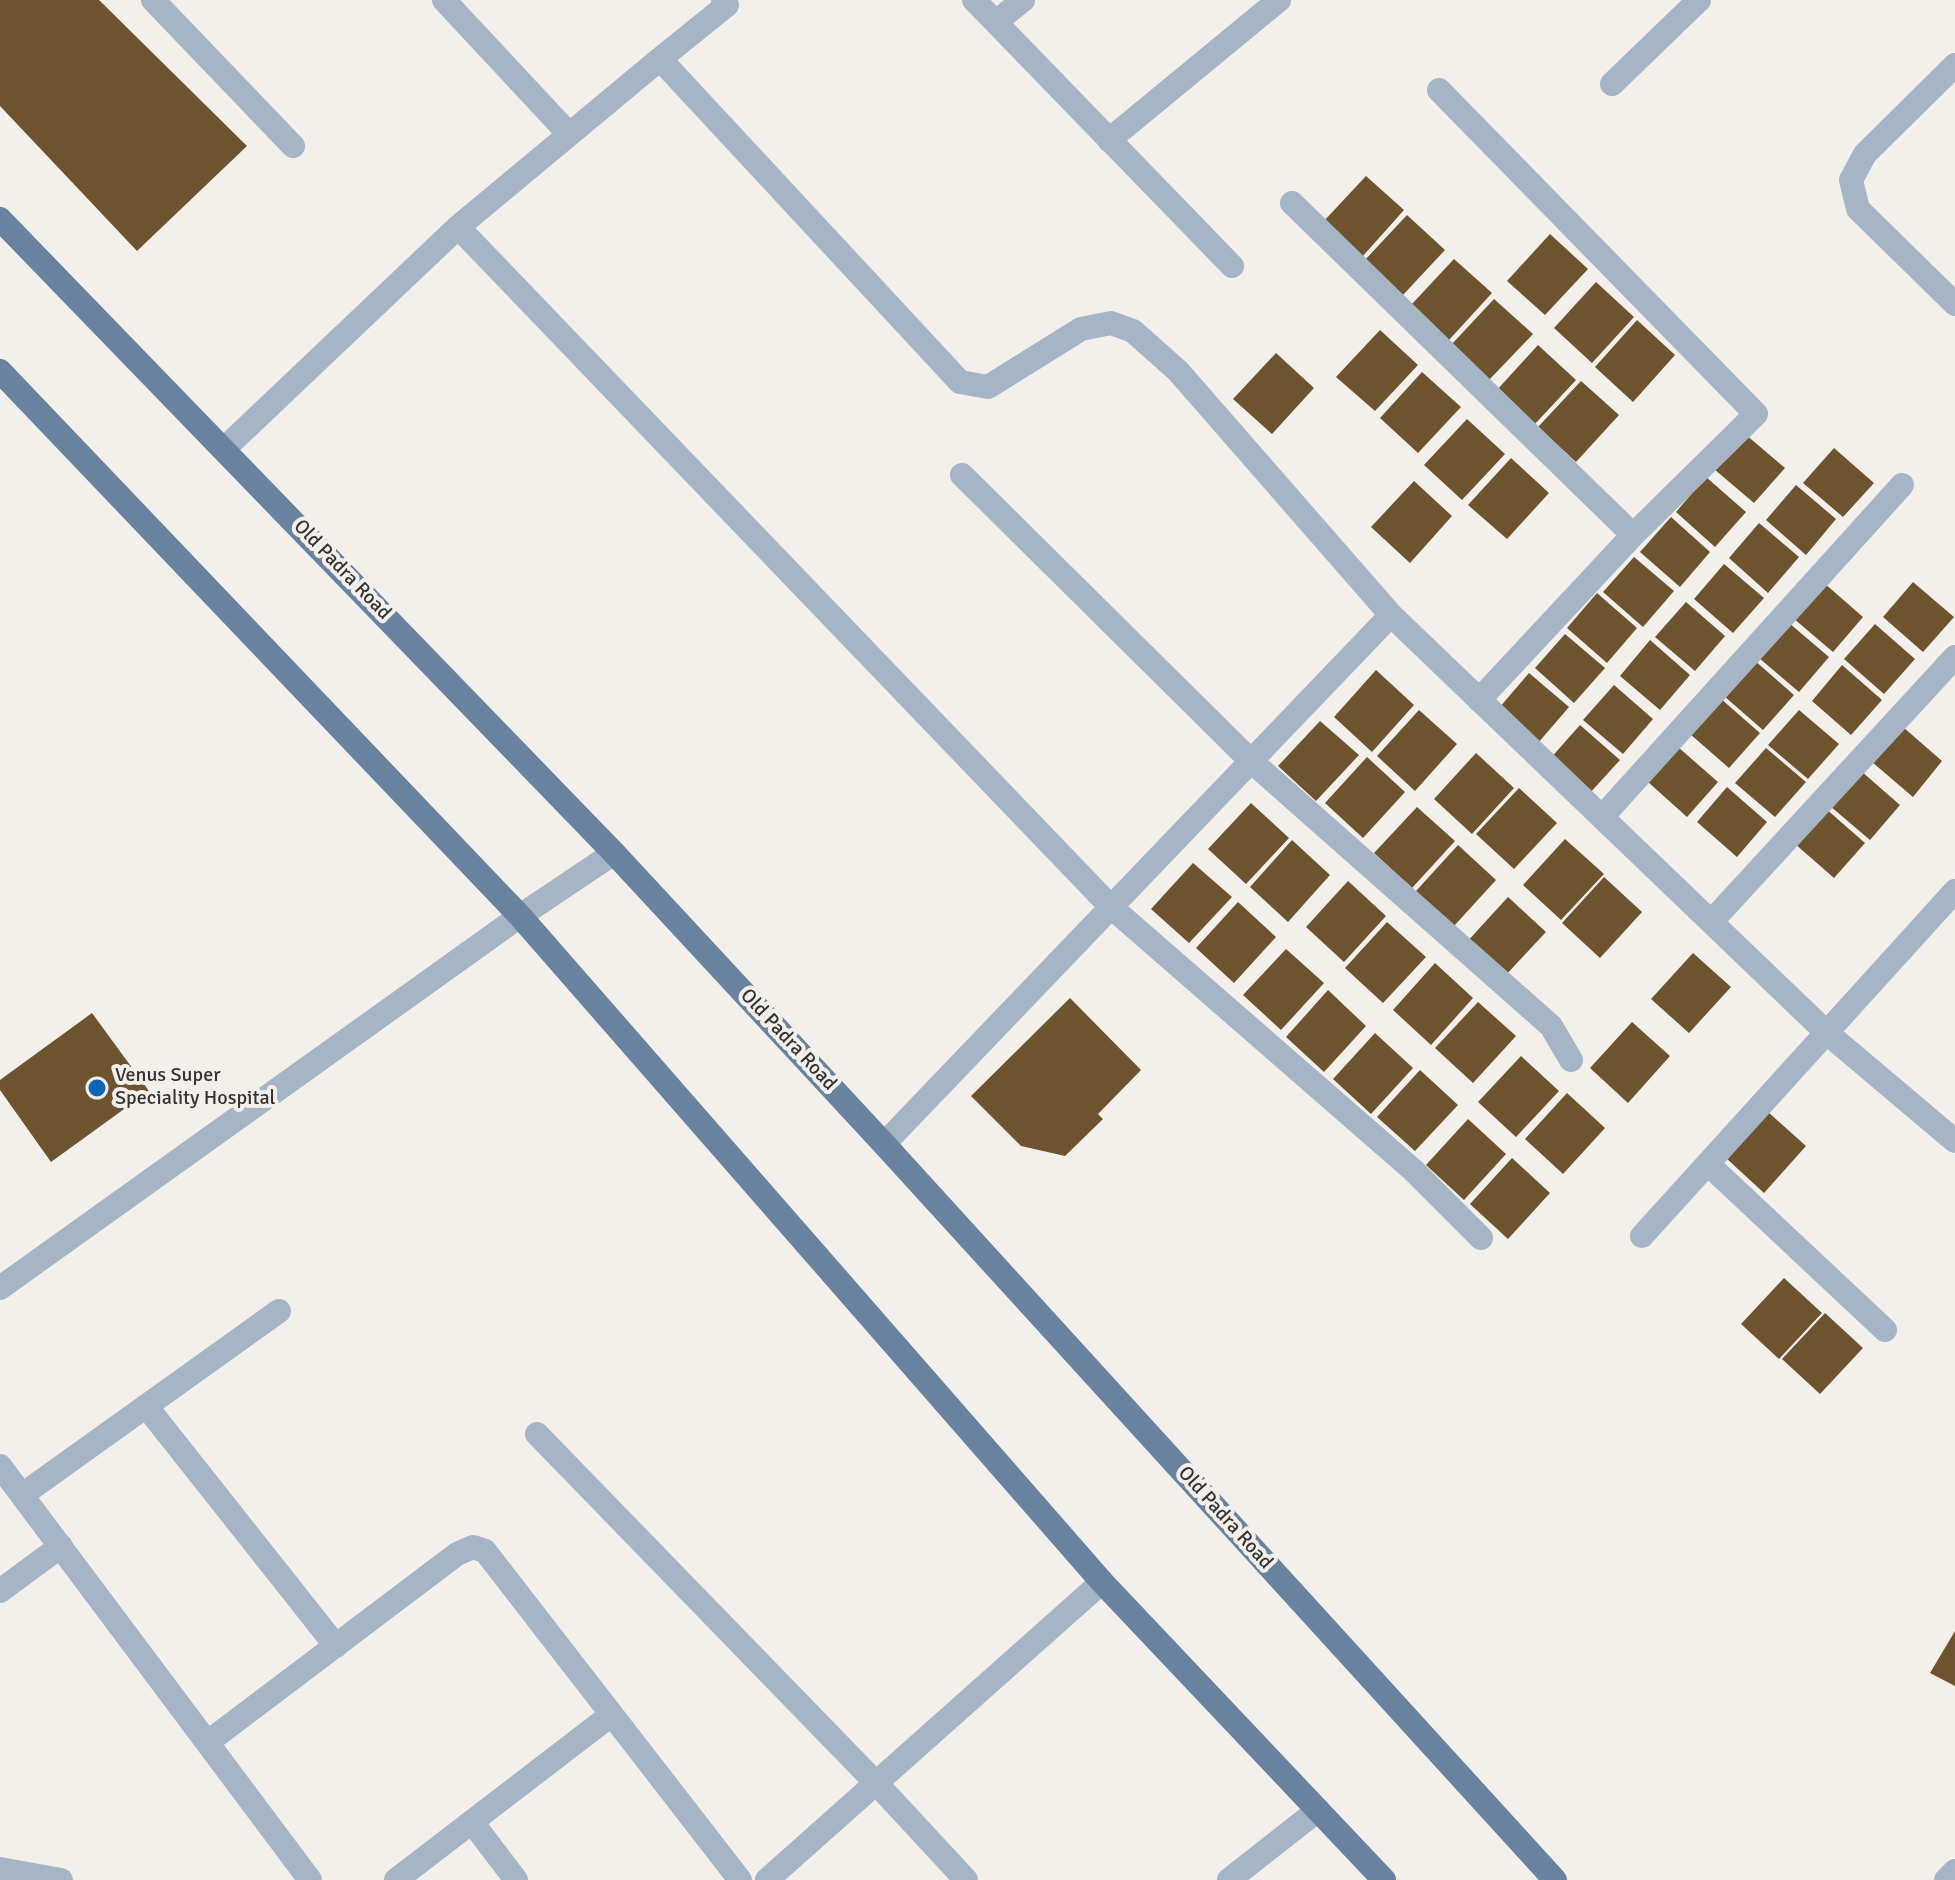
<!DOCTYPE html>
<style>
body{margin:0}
canvas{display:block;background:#f3f0ec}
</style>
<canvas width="1955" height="1880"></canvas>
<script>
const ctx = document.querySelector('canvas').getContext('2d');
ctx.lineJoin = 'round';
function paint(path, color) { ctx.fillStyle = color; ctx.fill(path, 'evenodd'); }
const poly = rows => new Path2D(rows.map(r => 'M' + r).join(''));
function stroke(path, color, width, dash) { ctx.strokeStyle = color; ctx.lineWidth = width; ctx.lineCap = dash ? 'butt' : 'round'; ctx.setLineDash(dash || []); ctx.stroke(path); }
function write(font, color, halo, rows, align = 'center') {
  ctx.font = font + ' Signika,sans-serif'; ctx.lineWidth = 8; ctx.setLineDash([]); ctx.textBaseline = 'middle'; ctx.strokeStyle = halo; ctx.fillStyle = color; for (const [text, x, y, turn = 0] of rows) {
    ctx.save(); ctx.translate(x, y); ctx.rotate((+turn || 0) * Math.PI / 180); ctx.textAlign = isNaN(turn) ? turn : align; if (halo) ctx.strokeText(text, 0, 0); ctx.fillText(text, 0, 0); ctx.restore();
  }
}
paint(poly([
 [0,0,99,0,247,146,137,251,0,106],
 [1366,176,1404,210,1362,257,1323,222],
 [1407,215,1445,250,1402,296,1364,261],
 [1550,234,1588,269,1545,315,1507,281],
 [1454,259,1492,293,1449,340,1411,305],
 [1596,282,1634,317,1592,363,1554,328],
 [1494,299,1533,334,1489,380,1451,345],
 [1637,320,1675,355,1633,402,1595,367],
 [1380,330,1418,365,1375,411,1336,377],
 [1538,345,1576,380,1534,425,1496,391],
 [1276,353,1314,388,1272,434,1233,399],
 [1422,372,1461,407,1418,453,1380,418],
 [1581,381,1619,415,1576,462,1538,427],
 [1467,419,1505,454,1462,500,1424,465],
 [1745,434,1785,468,1754,503,1714,469],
 [1834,448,1874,483,1843,517,1803,483],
 [1511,458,1549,493,1507,539,1468,505],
 [1706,477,1746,512,1715,547,1676,512],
 [1414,481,1452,516,1410,563,1371,527],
 [1796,485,1836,519,1806,555,1766,520],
 [1671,517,1710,552,1680,587,1640,552],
 [1759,523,1799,557,1768,593,1729,558],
 [1634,557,1674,591,1643,627,1603,592],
 [1724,564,1764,598,1733,633,1694,599],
 [1913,582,1954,617,1923,652,1883,617],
 [1824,583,1863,617,1833,652,1793,618],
 [1597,593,1637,628,1607,663,1567,628],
 [1686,602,1725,636,1695,671,1655,637],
 [1789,623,1829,657,1799,692,1759,658],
 [1875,624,1915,659,1884,694,1844,659],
 [1565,634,1605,668,1574,703,1535,668],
 [1650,640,1690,675,1660,710,1620,676],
 [1754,660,1794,695,1763,730,1724,696],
 [1842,665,1882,700,1851,735,1812,701],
 [1376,670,1414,705,1372,752,1334,717],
 [1529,673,1569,707,1538,743,1499,708],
 [1614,685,1653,719,1623,754,1583,720],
 [1720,698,1760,733,1729,768,1690,734],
 [1419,710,1457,744,1415,791,1377,756],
 [1799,710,1839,744,1808,779,1768,745],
 [1320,721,1359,755,1316,801,1278,766],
 [1580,725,1620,760,1589,794,1549,760],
 [1903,727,1942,761,1913,797,1872,762],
 [1678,747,1718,782,1687,817,1648,782],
 [1766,748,1806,782,1775,817,1735,783],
 [1476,753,1514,788,1472,834,1434,799],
 [1367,757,1405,792,1363,838,1325,803],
 [1861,771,1900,805,1870,840,1830,806],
 [1727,787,1767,822,1737,857,1697,822],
 [1519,788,1557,823,1514,869,1476,834],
 [1251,803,1289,838,1246,884,1208,849],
 [1417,807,1455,841,1412,888,1374,853],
 [1825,808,1865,843,1834,878,1794,843],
 [1565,839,1604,874,1561,920,1523,885],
 [1292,840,1330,875,1288,922,1250,887],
 [1458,845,1496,880,1454,926,1416,891],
 [1193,863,1232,897,1189,943,1151,909],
 [1604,877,1642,912,1600,958,1562,923],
 [1348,881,1386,916,1344,962,1306,927],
 [1508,897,1546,932,1503,978,1465,944],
 [1238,902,1276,937,1234,983,1196,948],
 [1387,922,1426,957,1383,1003,1345,968],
 [1286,949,1324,983,1281,1030,1243,995],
 [1693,953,1731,987,1689,1033,1651,999],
 [1435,963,1473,998,1431,1045,1393,1010],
 [1328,990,1366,1026,1324,1072,1286,1037],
 [1070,998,1141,1070,1098,1114,1103,1119,1065,1156,1021,1146,971,1096],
 [1478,1002,1516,1036,1473,1083,1435,1048],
 [92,1013,149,1091,51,1162,0,1090,0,1080],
 [1632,1022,1670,1056,1628,1103,1590,1068],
 [1375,1033,1413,1068,1371,1114,1333,1079],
 [1521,1056,1559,1091,1516,1137,1478,1102],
 [1420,1070,1458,1105,1415,1151,1377,1117],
 [1567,1093,1605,1128,1563,1174,1525,1139],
 [1768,1112,1806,1146,1764,1193,1726,1158],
 [1468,1119,1506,1154,1464,1200,1426,1165],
 [1512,1158,1550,1193,1508,1239,1470,1204],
 [1784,1278,1822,1313,1779,1359,1741,1324],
 [1825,1313,1863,1348,1820,1394,1782,1359],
 [1955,1631,1955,1686,1930,1673]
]), '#6d532e');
stroke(poly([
 [153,0,293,146],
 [444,0,568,133],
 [974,0,1232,266],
 [996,22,1023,0],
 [660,59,727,5,723,0],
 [1955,65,1865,154,1851,180,1858,209,1955,304],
 [1612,84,1699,0],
 [1439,90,1756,414,1633,535,1479,700],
 [1109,140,1279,0],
 [1292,203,1633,535],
 [458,227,1111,907,1413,1170,1481,1238],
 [225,448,458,227,660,59,960,382,988,387,1081,329,1111,323,1133,331,1178,371,1391,615],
 [962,475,1251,761,1551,1026,1571,1060],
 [1602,817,1902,485],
 [1711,922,1955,657],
 [884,1144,1391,615,1827,1033,1955,1141],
 [1708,1164,1885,1330],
 [1642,1236,1955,891],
 [0,1288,520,916,614,853],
 [146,1406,336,1646],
 [537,1434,877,1784,966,1880],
 [0,1466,310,1880],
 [22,1495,279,1311],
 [0,1591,61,1546],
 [208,1742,457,1554,473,1547,485,1551,740,1880],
 [472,1822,516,1880],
 [0,1869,61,1880],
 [396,1880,611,1715],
 [767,1880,1102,1582],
 [1229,1880,1318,1810],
 [1946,1880,1955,1871]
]), '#a6b5c5', 24);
stroke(poly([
 [0,219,614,853,884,1144,1555,1880],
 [0,371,520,916,1102,1582,1384,1880]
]), '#68829f', 24);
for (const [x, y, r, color] of [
 [97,1088,10,"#0b66b3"]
]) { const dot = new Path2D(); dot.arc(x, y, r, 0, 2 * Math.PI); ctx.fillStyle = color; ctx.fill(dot); stroke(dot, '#f3f0ec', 3); }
write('20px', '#343331', '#f3f0ec', [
 ["Old Padra Road",342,570,46],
 ["Old Padra Road",788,1040,47],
 ["Old Padra Road",1225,1518,48]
]);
write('20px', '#343331', '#f3f0ec', [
 ["Venus Super",115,1076],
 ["Speciality Hospital",115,1099]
], 'left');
</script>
